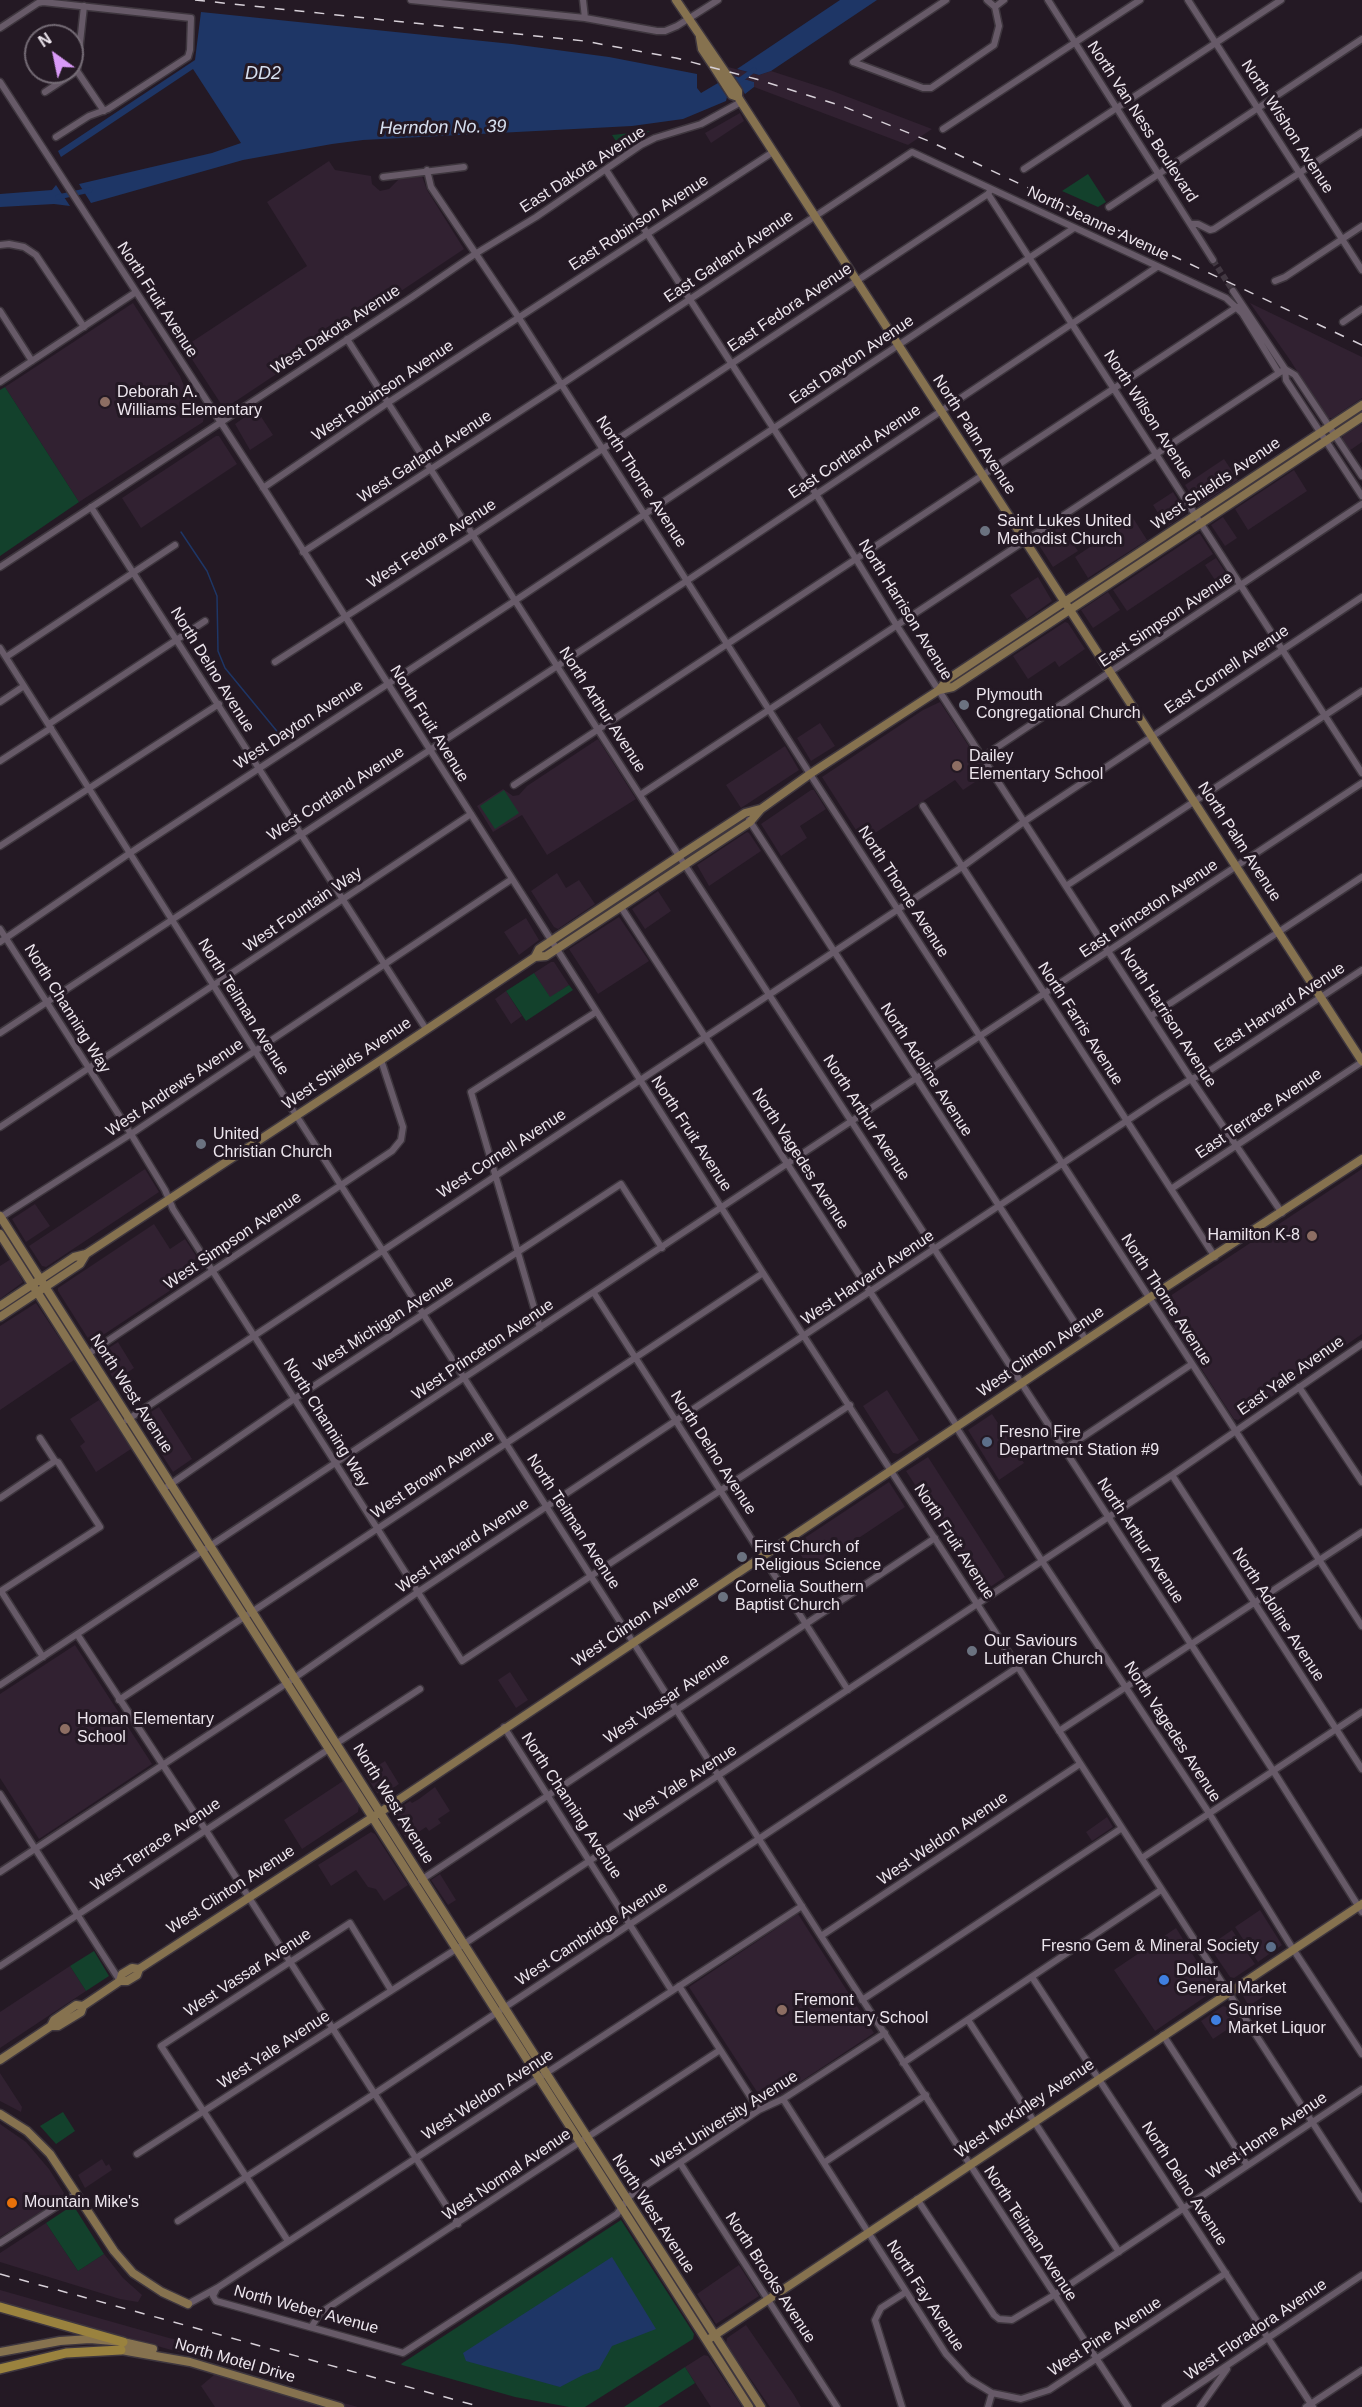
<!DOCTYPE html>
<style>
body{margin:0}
#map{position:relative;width:1362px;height:2407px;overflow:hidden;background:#241924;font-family:Arial,sans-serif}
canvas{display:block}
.north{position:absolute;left:24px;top:24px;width:60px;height:60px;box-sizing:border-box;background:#241924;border:2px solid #746b75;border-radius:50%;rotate:327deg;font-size:16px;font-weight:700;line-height:24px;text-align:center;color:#ede6ee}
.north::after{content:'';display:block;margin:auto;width:21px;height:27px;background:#d99af7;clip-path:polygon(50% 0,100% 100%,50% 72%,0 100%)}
</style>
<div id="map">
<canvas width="1362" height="2407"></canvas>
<div class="north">N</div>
</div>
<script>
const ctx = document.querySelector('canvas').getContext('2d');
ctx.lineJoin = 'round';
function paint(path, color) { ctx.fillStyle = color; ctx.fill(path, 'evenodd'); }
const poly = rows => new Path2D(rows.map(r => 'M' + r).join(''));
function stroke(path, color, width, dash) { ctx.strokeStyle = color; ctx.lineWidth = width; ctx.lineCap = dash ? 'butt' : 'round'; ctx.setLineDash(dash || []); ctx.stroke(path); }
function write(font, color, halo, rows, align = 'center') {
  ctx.font = font + ' Arial,sans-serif'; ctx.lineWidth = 6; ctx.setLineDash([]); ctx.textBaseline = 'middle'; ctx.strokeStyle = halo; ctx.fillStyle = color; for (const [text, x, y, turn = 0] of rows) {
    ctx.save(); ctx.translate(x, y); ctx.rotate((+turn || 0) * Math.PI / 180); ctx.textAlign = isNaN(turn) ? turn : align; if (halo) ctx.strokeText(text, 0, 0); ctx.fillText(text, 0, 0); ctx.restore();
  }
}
paint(poly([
 [728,67,759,75,771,71,830,90,932,129,908,145,754,87,754,82,734,76],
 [740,113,744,121,711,143,705,133],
 [329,161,335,170,371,176,372,184,380,191,389,189,399,179,422,176,427,190,464,249,227,407,223,407,184,347,307,266,267,202],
 [133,303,180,376,184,386,204,417,203,422,79,502,5,387],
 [1250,303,1362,357,1362,398,1332,418,1327,418,1290,360],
 [256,409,273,435,250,450,235,424],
 [1362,424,1362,442,1349,451,1342,439,1343,436],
 [216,436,219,436,237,464,141,528,122,498],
 [1224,459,1238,480,1198,506,1185,485],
 [1294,470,1307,491,1248,530,1235,509],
 [1173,492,1186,513,1167,527,1153,505],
 [1223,517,1237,538,1225,546,1211,525],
 [1133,518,1147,540,1088,578,1075,557],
 [1061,526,1078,551,1053,567,1037,542],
 [1198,534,1200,534,1213,554,1127,611,1113,590],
 [1216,558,1232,582,1221,589,1205,565],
 [1038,577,1052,601,1027,619,1010,595],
 [1108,592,1120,610,1093,628,1081,610],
 [1065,622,1068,623,1085,649,1059,667,1055,661,1028,679,1013,656],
 [940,702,987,774,963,790,955,780,863,841,822,777,923,710],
 [820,723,835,746,811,761,797,738],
 [598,739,636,799,547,855,522,815,493,832,477,806,503,789,513,796,519,795,527,786],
 [785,746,799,770,741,808,726,785],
 [811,790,814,790,826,809,800,826,807,838,781,856,761,824],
 [747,832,749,833,761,851,709,886,697,865],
 [557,873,566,888,579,880,595,904,558,929,554,927,531,891],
 [658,891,671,911,645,929,632,909],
 [619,917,649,961,598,994,569,949],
 [526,918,539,940,519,955,504,932],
 [551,962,554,962,569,985,550,998,534,973],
 [506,991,522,1016,511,1024,495,999],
 [145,1169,159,1192,46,1267,42,1266,29,1246],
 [1362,1169,1362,1334,1238,1420,1234,1419,1160,1305,1161,1302],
 [35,1204,50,1226,26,1242,12,1219],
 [154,1224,170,1249,185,1239,204,1268,91,1343,58,1291,58,1288],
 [11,1259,23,1282,0,1299,0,1266],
 [36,1303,74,1360,0,1410,0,1326],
 [118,1342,134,1368,115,1381,98,1355],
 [887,1390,919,1440,898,1454,893,1453,863,1406],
 [99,1400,131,1449,96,1472,80,1446,85,1442,70,1419],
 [159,1407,192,1459,173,1472,139,1419],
 [992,1414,1024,1463,999,1480,968,1430],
 [928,1457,1005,1577,984,1591,906,1471],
 [889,1482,905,1507,811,1570,794,1545],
 [75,1645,152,1764,39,1839,0,1778,0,1694],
 [510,1672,528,1700,516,1708,498,1680],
 [385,1761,399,1784,383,1795,377,1793,365,1774],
 [343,1781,359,1805,358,1812,302,1849,284,1820],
 [435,1787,450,1811,438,1819,441,1823,429,1831,426,1827,407,1840,392,1816,393,1812,410,1801,412,1803,419,1799],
 [1107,1817,1113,1827,1092,1841,1086,1832],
 [371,1832,375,1834,408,1885,384,1901,376,1889,368,1887,356,1870,331,1886,318,1865],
 [440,1874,456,1900,448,1905,431,1880],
 [1260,1910,1282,1945,1258,1962,1235,1927],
 [798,1914,874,2033,776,2098,763,2101,689,1987],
 [1176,1928,1215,1990,1155,2031,1114,1970],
 [1232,1930,1255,1964,1234,1978,1230,1977,1209,1946],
 [70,1966,86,1991,0,2048,0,2012],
 [1266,1979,1273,1990,1249,2006,1243,1996],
 [1223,2006,1227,2007,1236,2020,1240,2021,1213,2039,1201,2021],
 [0,2073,22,2107,21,2112,0,2101],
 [0,2124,26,2142,49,2169,64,2193,63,2198,0,2237],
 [102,2159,106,2166,109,2164,112,2170,85,2188,78,2175],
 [46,2223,78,2271,104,2254,123,2278,142,2295,138,2302,120,2299,0,2262,0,2253],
 [739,2265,759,2296,716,2324,697,2294],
 [0,2290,169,2338,203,2345,200,2358,0,2302],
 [746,2325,794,2395,801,2407,770,2407,726,2344,727,2338],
 [704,2355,708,2356,742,2407,711,2407,685,2367],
 [221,2369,358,2407,215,2407,201,2386]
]), '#312131');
paint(poly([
 [650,131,621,149,612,135],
 [1088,174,1106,202,1098,207,1062,191],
 [5,387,79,502,0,556,0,390],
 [504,790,519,813,495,829,480,806],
 [534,973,550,997,569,985,573,990,526,1021,506,991],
 [94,1951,109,1976,86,1991,70,1966],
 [63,2112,75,2131,56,2144,40,2126],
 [73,2205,104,2254,78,2271,46,2223],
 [621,2220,694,2334,693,2339,585,2407,569,2407,515,2397,402,2365,401,2364],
 [685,2367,695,2383,658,2407,624,2407]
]), '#13412c');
paint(poly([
 [840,0,877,0,771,71,759,75,737,69],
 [201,12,512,44,609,57,697,74,697,88,701,93,718,83,727,97,726,101,683,119,632,126,363,140,332,144,243,160,91,203,79,184,212,153,241,143,193,69,61,157,58,151,195,60],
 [734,76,754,82,754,87,745,94],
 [56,185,70,206,54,204,0,207,0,194,52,190],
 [612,2257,656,2329,612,2346,599,2369,583,2375,560,2387,466,2361,463,2353]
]), '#1e3666');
stroke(poly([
 [181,532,207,571,217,596,218,651,225,668,285,741]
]), '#1e3666', 1.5);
stroke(poly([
 [737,82,754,70],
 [58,197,90,190]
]), '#1e3666', 5);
stroke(poly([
 [1213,260,1233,291]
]), '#423842', 6, [6, 3]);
const minor = poly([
 [411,0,585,18,657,31,665,31,677,26,718,0],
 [583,0,585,18],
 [987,0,995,7],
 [1048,0,1213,260],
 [1188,0,1362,270],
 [84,6,77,71,104,111],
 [995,7,1004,0],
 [0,28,38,3,43,2,191,18,190,50,188,57,108,109,89,116,56,137],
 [853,62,923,88,931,88,994,45,999,26,995,7],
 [853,62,946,0],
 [0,82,266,492,763,1273,1362,2199],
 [45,92,77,71],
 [943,129,1140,0],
 [1024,169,1281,0],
 [427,170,431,187,519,318,810,774,1362,1626],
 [606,170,816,494,897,626,1191,1079,1282,1213],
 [383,177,464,167],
 [988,194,1362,773],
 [1109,207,1362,39],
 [1192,224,1198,224,1210,230,1214,229,1362,132],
 [0,245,9,244,24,247,36,255,84,327],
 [1275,281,1285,277,1362,226],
 [1233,291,1285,369,1295,375,1362,476],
 [0,311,32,361],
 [1343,322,1362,309],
 [347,339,679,856,1274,1772,1362,1912],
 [1285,369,1286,380,1362,496],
 [0,382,136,292],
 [263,488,389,402,773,152],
 [91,507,426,1029],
 [303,552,562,384,912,152,1226,298,1242,313,1279,373],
 [0,567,412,297,475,254,536,217,641,145,655,138,701,124,741,102],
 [0,648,255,1051,821,1936,1128,2407],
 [6,657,175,545],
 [275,662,474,534,988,194,991,189],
 [0,702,24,686],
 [49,724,205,621],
 [984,756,1362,504],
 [0,761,51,728],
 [514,785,1237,307],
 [640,795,1285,369],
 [923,806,1215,1257],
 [749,820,1086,1340],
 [0,846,219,704],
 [1066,886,1362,691],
 [621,907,957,1426],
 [0,929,131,1134,165,1190,173,1209,462,1661,850,1405],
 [0,942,130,853,516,600,1074,228],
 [1151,1016,1362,877],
 [0,1033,688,580,1157,267],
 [0,1127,471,814],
 [1171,1189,1362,1062],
 [1,1217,131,1134,512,879],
 [594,1293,848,1690],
 [540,1328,471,1092,596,1012],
 [88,1354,392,1151,401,1140,403,1127,381,1060],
 [1299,1387,1362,1482],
 [127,1420,962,867,1025,821,1362,597],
 [956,1427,1042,1561,1209,1813,1293,1949,1362,2054],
 [40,1438,55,1461,58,1462,100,1527,1,1591,43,1657],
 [1065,1449,1192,1364],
 [1172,1475,1362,1769],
 [168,1486,294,1399,621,1184,662,1248],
 [0,1498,55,1461],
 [77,1634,205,1829,458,2224],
 [0,1685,1362,783],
 [119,1700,763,1273],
 [504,1727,672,1991],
 [1059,1731,1362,1532],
 [337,1743,420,1689],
 [0,1794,120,1981],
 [1142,1858,1362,1712],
 [0,1872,287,1683,418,1592,1158,1100,1191,1079,1206,1073,1362,970],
 [421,1880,935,1538],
 [821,1936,1080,1764],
 [0,1966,329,1749],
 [1032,1977,1313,2407],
 [679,1986,759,2110],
 [862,2000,1122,1828],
 [968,2020,1119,2252],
 [1163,2035,1247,2165],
 [903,2063,1161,1890],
 [783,2099,946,2354,969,2379,992,2393,1021,2399,1049,2390,1226,2273],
 [137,2154,464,1944,719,1775,1172,1475,1362,1344],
 [825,2162,926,2095],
 [680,2163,837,2407],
 [917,2199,994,2315,999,2319,1012,2320,1054,2295,1362,2089],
 [178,2221,374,2094,1018,1667],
 [288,2241,161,2046,350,1923,391,1990],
 [0,2243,76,2194],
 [217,2288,213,2296,216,2301,403,2353,617,2214,630,2196,759,2110,783,2099,885,2033],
 [188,2304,217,2288,802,1906],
 [312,2326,320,2313,720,2050],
 [902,2407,875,2320,881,2308,906,2292],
 [988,2407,992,2393],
 [1165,2407,1362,2275],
 [1200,2407,1227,2369],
 [1306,2407,1362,2370]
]);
const major = poly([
 [676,0,738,91,738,97,741,102,1362,1061],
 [700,37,702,49,714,67,732,95,738,97],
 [939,690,953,687,1362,417],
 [535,957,546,956,750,822,761,809,810,774,939,690,948,679,1362,405],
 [0,1216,546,2073,761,2407],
 [0,1234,749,2407],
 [0,1306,74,1257,86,1254,381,1060,535,957,539,949,679,856,745,813,760,809],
 [0,1317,80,1264,86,1254],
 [120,1981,127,1981,137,1975,139,1969,373,1817,1149,1298,1362,1159],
 [51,2026,58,2026,81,2012,83,2006,120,1981,122,1974,132,1968,139,1969],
 [0,2060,51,2026,54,2020,76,2005,83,2006],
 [0,2114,27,2131,50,2154,114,2251,133,2273,162,2292,188,2304],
 [709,2339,1362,1904],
 [121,2350,190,2362,340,2407],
 [0,2352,60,2341,90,2339,123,2342,153,2349]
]);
const highway = poly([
 [0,2307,123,2342],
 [0,2369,66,2353,121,2350]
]);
stroke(minor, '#3e363e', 9);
stroke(major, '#3e363e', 11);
stroke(highway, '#3e363e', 12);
stroke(minor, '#675a68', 6);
stroke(major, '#86724f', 8);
stroke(highway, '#9a823e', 9);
stroke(poly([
 [195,0,584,41,676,58,756,79,842,106,931,142,1362,345],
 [0,2274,481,2407]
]), '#d7d0d8', 1.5, [10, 10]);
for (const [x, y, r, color] of [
 [105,402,6,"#8d6e63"],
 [985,531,6,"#6b7280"],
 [964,705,6,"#6b7280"],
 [957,766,6,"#8d6e63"],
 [201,1144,6,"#6b7280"],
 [1312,1236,6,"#8d6e63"],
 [987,1442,6,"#5c6f8a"],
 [742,1557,6,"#6b7280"],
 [723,1597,6,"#6b7280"],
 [972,1651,6,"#6b7280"],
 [65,1729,6,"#8d6e63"],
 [1271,1947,6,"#5c6f8a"],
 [1164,1980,6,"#3f7fe0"],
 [782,2010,6,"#8d6e63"],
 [1216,2020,6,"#3f7fe0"],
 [12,2203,6,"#e8710a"]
]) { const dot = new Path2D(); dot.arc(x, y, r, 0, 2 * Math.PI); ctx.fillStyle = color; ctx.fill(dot); stroke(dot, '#241924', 2); }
write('16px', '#ede6ee', '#241924', [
 ["North Van Ness Boulevard",1142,122,57],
 ["North Wishon Avenue",1287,127,57],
 ["East Dakota Avenue",583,170,-33],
 ["East Robinson Avenue",639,223,-33],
 ["North Jeanne Avenue",1098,224,25],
 ["East Garland Avenue",729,257,-34],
 ["North Fruit Avenue",157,300,57],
 ["East Fedora Avenue",790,308,-34],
 ["West Dakota Avenue",336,330,-33],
 ["East Dayton Avenue",852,360,-34],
 ["West Robinson Avenue",383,391,-34],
 ["North Wilson Avenue",1148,415,57],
 ["North Palm Avenue",974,435,57],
 ["East Cortland Avenue",855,452,-34],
 ["West Garland Avenue",425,457,-33],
 ["North Thorne Avenue",641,482,57],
 ["West Shields Avenue",1216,484,-34],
 ["West Fedora Avenue",432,544,-33],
 ["North Harrison Avenue",905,610,58],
 ["East Simpson Avenue",1166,620,-34],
 ["North Delno Avenue",212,670,58],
 ["East Cornell Avenue",1227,670,-34],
 ["North Arthur Avenue",602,710,57],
 ["North Fruit Avenue",429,724,58],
 ["West Dayton Avenue",299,725,-33],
 ["West Cortland Avenue",336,794,-33],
 ["North Palm Avenue",1239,842,57],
 ["North Thorne Avenue",903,892,57],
 ["East Princeton Avenue",1149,909,-34],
 ["West Fountain Way",303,910,-34],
 ["North Teilman Avenue",243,1007,58],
 ["East Harvard Avenue",1280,1008,-33],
 ["North Channing Way",67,1009,58],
 ["North Harrison Avenue",1168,1018,57],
 ["North Farris Avenue",1080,1024,57],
 ["West Shields Avenue",347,1064,-34],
 ["North Adoline Avenue",926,1070,57],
 ["West Andrews Avenue",175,1088,-34],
 ["East Terrace Avenue",1259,1114,-34],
 ["North Arthur Avenue",866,1118,57],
 ["North Fruit Avenue",691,1134,57],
 ["West Cornell Avenue",502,1154,-33],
 ["North Vagedes Avenue",800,1159,57],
 ["West Simpson Avenue",233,1241,-34],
 ["West Harvard Avenue",868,1278,-34],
 ["North Thorne Avenue",1166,1300,57],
 ["West Michigan Avenue",384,1324,-33],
 ["West Princeton Avenue",483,1350,-34],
 ["West Clinton Avenue",1041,1352,-34],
 ["East Yale Avenue",1291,1376,-35],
 ["North West Avenue",131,1394,57],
 ["North Channing Way",326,1423,58],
 ["North Delno Avenue",713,1453,57],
 ["West Brown Avenue",433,1475,-34],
 ["North Teilman Avenue",573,1522,57],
 ["North Arthur Avenue",1140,1541,57],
 ["North Fruit Avenue",954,1542,57],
 ["West Harvard Avenue",463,1546,-34],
 ["North Adoline Avenue",1278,1615,57],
 ["West Clinton Avenue",636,1622,-34],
 ["West Vassar Avenue",667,1699,-34],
 ["North Vagedes Avenue",1172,1732,57],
 ["West Yale Avenue",681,1784,-33],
 ["North West Avenue",393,1804,58],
 ["North Channing Avenue",571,1806,57],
 ["West Weldon Avenue",943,1839,-34],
 ["West Terrace Avenue",156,1845,-34],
 ["West Clinton Avenue",231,1890,-33],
 ["West Cambridge Avenue",592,1934,-33],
 ["West Vassar Avenue",248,1973,-33],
 ["West Yale Avenue",274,2050,-33],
 ["West Weldon Avenue",488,2095,-33],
 ["West McKinley Avenue",1025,2109,-34],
 ["West University Avenue",725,2120,-32],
 ["West Home Avenue",1267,2136,-34],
 ["West Normal Avenue",507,2175,-34],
 ["North Delno Avenue",1184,2184,57],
 ["North West Avenue",653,2214,57],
 ["North Teilman Avenue",1030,2234,57],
 ["North Brooks Avenue",770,2278,57],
 ["North Fay Avenue",925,2296,57],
 ["North Weber Avenue",306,2310,15],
 ["West Floradora Avenue",1256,2330,-34],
 ["West Pine Avenue",1105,2337,-33],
 ["North Motel Drive",235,2361,16]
]);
write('16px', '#ede6ee', '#241924', [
 ["Deborah A.",117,393],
 ["Williams Elementary",117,411],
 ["Saint Lukes United",997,522],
 ["Methodist Church",997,540],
 ["Plymouth",976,696],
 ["Congregational Church",976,714],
 ["Dailey",969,757],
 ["Elementary School",969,775],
 ["United",213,1135],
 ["Christian Church",213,1153],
 ["Hamilton K-8",1300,1236,"right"],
 ["Fresno Fire",999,1433],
 ["Department Station #9",999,1451],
 ["First Church of",754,1548],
 ["Religious Science",754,1566],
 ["Cornelia Southern",735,1588],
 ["Baptist Church",735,1606],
 ["Our Saviours",984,1642],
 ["Lutheran Church",984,1660],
 ["Homan Elementary",77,1720],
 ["School",77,1738],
 ["Fresno Gem & Mineral Society",1259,1947,"right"],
 ["Dollar",1176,1971],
 ["General Market",1176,1989],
 ["Fremont",794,2001],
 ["Elementary School",794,2019],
 ["Sunrise",1228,2011],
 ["Market Liquor",1228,2029],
 ["Mountain Mike's",24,2203]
], 'left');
write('italic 18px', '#d7e0f0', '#241924', [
 ["DD2",263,74],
 ["Herndon No. 39",443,128,-1]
]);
</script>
